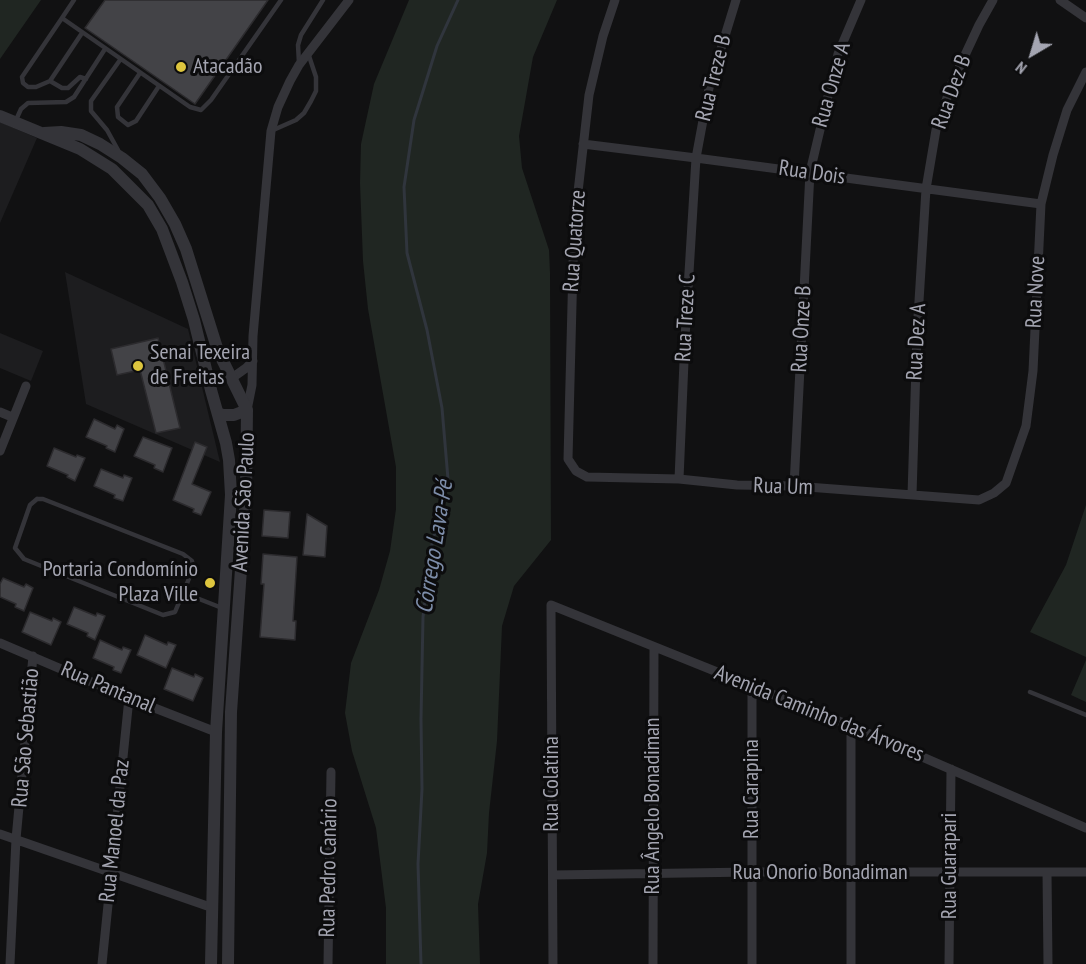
<!DOCTYPE html>
<meta charset="utf-8">
<style>
body{margin:0}
#map{position:relative;width:1086px;height:964px;overflow:hidden;background:#111112;font-family:"PT Sans Narrow",sans-serif}
canvas{display:block}
.north{position:absolute;left:1002px;top:24px;width:60px;height:60px;-webkit-text-stroke:4px #0c0c0d;paint-order:stroke;rotate:218deg;font-size:16px;font-weight:700;line-height:24px;text-align:center;color:#a4a5b1}
.north::after{content:'';display:block;margin:auto;width:21px;height:27px;background:#a4a5b1;clip-path:polygon(50% 0,100% 100%,50% 72%,0 100%)}
</style>
<div id="map">
<canvas width="1086" height="964"></canvas>
<div class="north">N</div>
</div>
<script>
const ctx = document.querySelector('canvas').getContext('2d');
ctx.lineJoin = 'round';
function paint(path, color) { ctx.fillStyle = color; ctx.fill(path, 'evenodd'); }
const poly = rows => new Path2D(rows.map(r => 'M' + r).join(''));
function stroke(path, color, width, dash) { ctx.strokeStyle = color; ctx.lineWidth = width; ctx.lineCap = dash ? 'butt' : 'round'; ctx.setLineDash(dash || []); ctx.stroke(path); }
function write(font, color, halo, rows, align = 'center') {
  ctx.font = font + ' "PT Sans Narrow",sans-serif'; ctx.lineWidth = 6; ctx.setLineDash([]); ctx.textBaseline = 'middle'; ctx.strokeStyle = halo; ctx.fillStyle = color; for (const [text, x, y, turn = 0] of rows) {
    ctx.save(); ctx.translate(x, y); ctx.rotate((+turn || 0) * Math.PI / 180); ctx.textAlign = isNaN(turn) ? turn : align; if (halo) ctx.strokeText(text, 0, 0); ctx.fillText(text, 0, 0); ctx.restore();
  }
}
paint(poly([
 [0,122,37,138,0,223],
 [65,272,188,329,220,462,86,404],
 [0,333,43,351,31,381,0,368]
]), '#1d1d1f');
paint(poly([
 [0,0,41,0,0,59],
 [409,0,557,0,533,57,519,136,522,168,549,250,550,273,551,540,514,586,502,626,497,741,489,813,487,853,478,904,480,964,386,964,386,908,376,828,352,751,345,713,351,663,379,590,390,551,396,509,396,467,368,309,363,261,360,183,361,144,374,84],
 [1086,505,1086,657,1030,632,1066,565],
 [1086,660,1086,702,1071,695]
]), '#202622');
stroke(poly([
 [421,964,418,864,422,789,421,719,423,617,432,544,448,479,442,408,427,330,407,253,404,187,414,120,437,46,458,0]
]), '#30353d', 3);
const building = poly([
 [105,0,268,0,195,104,85,28,105,0],
 [158,338,180,428,156,433,140,370,117,375,111,349,158,338],
 [94,419,115,429,117,425,124,429,115,452,106,448,107,446,86,437,94,419],
 [143,437,172,448,163,472,154,468,155,465,134,456,143,437],
 [195,442,207,447,192,484,211,492,201,515,193,512,194,509,173,500,195,442],
 [54,448,76,457,77,455,85,458,75,481,67,477,68,475,47,466,54,448],
 [101,469,123,478,124,475,132,478,123,501,114,498,115,495,94,486,101,469],
 [264,510,290,512,288,538,262,536,264,510],
 [307,514,327,526,325,557,303,555,307,514],
 [263,554,297,557,293,621,296,621,295,640,260,637,264,584,261,584,263,554],
 [3,578,24,587,26,584,33,588,24,611,15,607,16,604,0,597,0,584,3,578],
 [74,607,96,616,97,613,105,616,95,640,87,636,88,633,67,624,74,607],
 [30,612,52,621,53,618,61,622,51,645,22,632,30,612],
 [145,635,167,645,168,642,176,645,166,668,137,655,145,635],
 [100,640,122,650,123,647,131,650,121,673,113,670,114,667,93,658,100,640],
 [172,668,194,677,195,674,203,678,193,701,164,689,172,668]
]);
paint(building, '#434347');
stroke(building, '#2c2b2e', 1.5);
stroke(poly([
 [74,0,62,18,190,107,201,110,211,100,281,0],
 [62,18,22,77,23,83,28,87,36,87,50,81,82,33],
 [299,63,298,45,301,35,323,0],
 [140,73,117,107,118,117,128,125,136,121,159,86],
 [50,81,62,88,68,88,80,77,86,79],
 [16,120,21,109,28,103,66,102,74,97,105,49],
 [271,131,296,120,304,113,311,101,316,91,316,77,308,53],
 [118,150,107,130,91,111,91,101,120,60],
 [37,499,43,499,183,554,192,561,193,569,175,612,163,615,24,559,15,548,30,505,37,499],
 [184,593,222,608],
 [1030,692,1086,715]
]), '#343439', 4.5);
stroke(poly([
 [615,0,603,36,589,95,574,227,568,459,576,471,587,477,679,479,737,485,794,486,979,500,994,493,1006,483,1026,426,1033,371,1041,204,1053,155,1067,110,1086,72],
 [1060,0,1086,18],
 [583,144,696,158,1041,204],
 [232,378,246,368,253,361],
 [247,410,252,385,253,336,271,131,278,107,290,81,299,65,349,0],
 [0,412,12,417],
 [0,451,26,386],
 [679,479,685,338,696,158,709,88,736,0],
 [794,486,810,172,838,54,861,0],
 [912,495,917,333,926,189,936,130,952,83,979,25,993,0],
 [0,643,129,698,216,732],
 [752,685,752,964],
 [851,726,851,964],
 [0,834,213,908],
 [1047,872,1048,964],
 [553,875,752,872,1086,872],
 [10,964,16,839,33,656],
 [102,964,129,698],
 [328,964,331,772],
 [553,964,551,605,851,726,1086,828],
 [653,964,654,648],
 [949,964,951,769]
]), '#343439', 9);
stroke(poly([
 [0,116,80,149,112,169,148,205,162,229,182,282,194,320,211,390,226,443,229,460,231,495,216,732,211,964],
 [44,133,61,132,81,135,100,144,122,158,142,174,160,198,175,224,186,249,218,351,247,410,246,498,231,712,228,964],
 [218,413,223,415,234,415,247,410]
]), '#343439', 12);
for (const [x, y, r, color] of [
 [181,67,6,"#ddc53e"],
 [138,366,6,"#ddc53e"],
 [210,583,6,"#ddc53e"]
]) { const dot = new Path2D(); dot.arc(x, y, r, 0, 2 * Math.PI); ctx.fillStyle = color; ctx.fill(dot); stroke(dot, '#0c0c0d', 2); }
write('22px', '#a4a5b1', '#0c0c0d', [
 ["Atacadão",193,67],
 ["Senai Texeira",150,353],
 ["de Freitas",150,378],
 ["Portaria Condomínio",198,570,"right"],
 ["Plaza Ville",198,595,"right"]
], 'left');
write('22px', '#a4a5b1', '#0c0c0d', [
 ["Rua Treze B",714,78,-76],
 ["Rua Onze A",832,85,-74],
 ["Rua Dez B",952,92,-70],
 ["Rua Dois",812,173,8],
 ["Rua Quatorze",575,241,-86],
 ["Rua Nove",1036,292,-87],
 ["Rua Treze C",686,318,-87],
 ["Rua Onze B",802,329,-87],
 ["Rua Dez A",917,342,-87],
 ["Rua Um",783,487,2],
 ["Avenida São Paulo",244,502,-87],
 ["Rua Pantanal",108,688,23],
 ["Avenida Caminho das Árvores",819,714,22],
 ["Rua São Sebastião",26,738,-85],
 ["Rua Colatina",552,784,-90],
 ["Rua Carapina",752,789,-90],
 ["Rua Ângelo Bonadiman",653,806,-90],
 ["Rua Manoel da Paz",115,831,-84],
 ["Rua Guarapari",950,866,-90],
 ["Rua Pedro Canário",329,868,-89],
 ["Rua Onorio Bonadiman",820,873]
]);
write('italic 24px', '#7d8da9', '#0c0c0d', [
 ["Córrego Lava-Pé",435,547,-81]
]);
</script>
